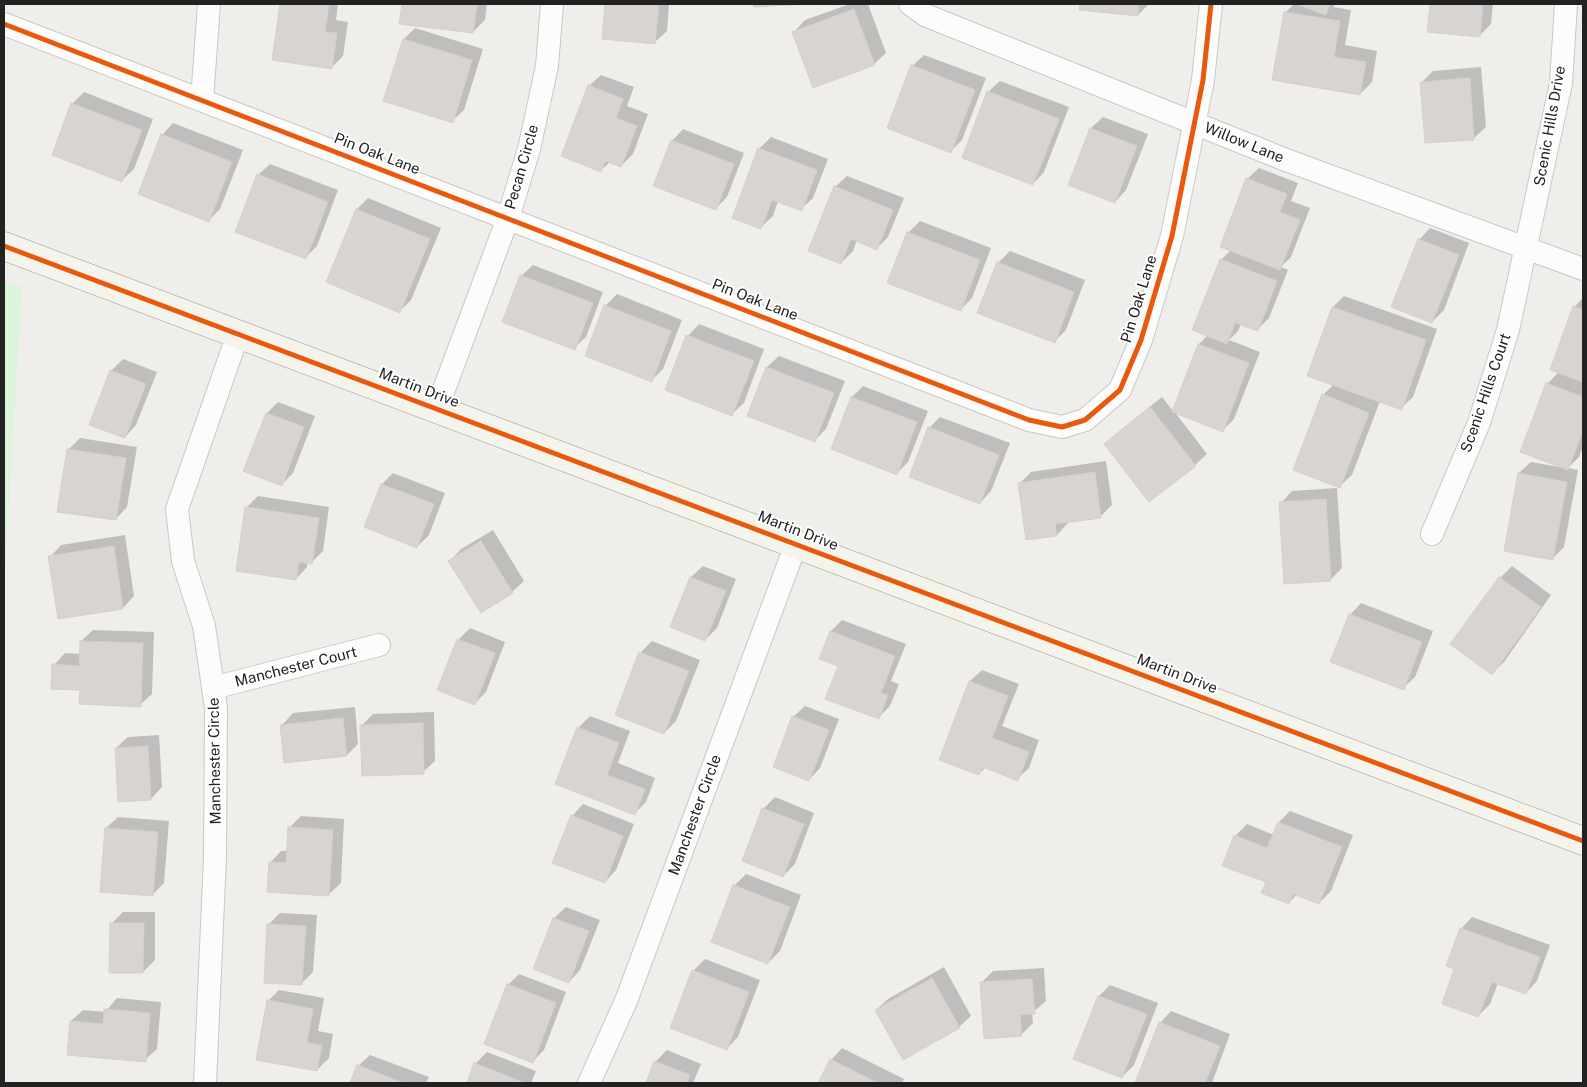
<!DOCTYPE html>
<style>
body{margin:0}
#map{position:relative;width:1587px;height:1087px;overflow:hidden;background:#f0eeeb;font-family:"Public Sans",sans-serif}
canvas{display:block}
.frame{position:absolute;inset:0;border:5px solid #222;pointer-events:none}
</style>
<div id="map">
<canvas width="1587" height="1087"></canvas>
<div class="frame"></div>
</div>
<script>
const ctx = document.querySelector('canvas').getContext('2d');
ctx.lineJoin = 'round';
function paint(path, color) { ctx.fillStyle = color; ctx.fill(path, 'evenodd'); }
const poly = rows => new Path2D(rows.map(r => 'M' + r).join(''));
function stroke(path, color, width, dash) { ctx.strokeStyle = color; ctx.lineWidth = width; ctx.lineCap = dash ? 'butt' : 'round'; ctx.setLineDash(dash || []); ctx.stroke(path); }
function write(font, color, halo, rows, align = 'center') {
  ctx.font = font + ' "Public Sans",sans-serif'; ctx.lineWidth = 4; ctx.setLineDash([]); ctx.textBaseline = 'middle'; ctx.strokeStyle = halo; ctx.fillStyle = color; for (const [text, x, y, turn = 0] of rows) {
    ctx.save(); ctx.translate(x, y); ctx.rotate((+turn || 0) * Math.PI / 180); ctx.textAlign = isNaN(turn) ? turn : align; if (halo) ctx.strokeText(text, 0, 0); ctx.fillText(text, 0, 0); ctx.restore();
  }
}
paint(poly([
 [4,283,22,287,4,583]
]), '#daf5da');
paint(poly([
 [281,4,338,4,336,20,348,22,343,56,332,67,274,59],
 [403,4,487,4,485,20,473,32,401,23],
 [606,4,669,4,667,31,655,42,603,38],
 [850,4,868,4,886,53,874,64,794,32,805,20],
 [1081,4,1149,4,1138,15,1081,8],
 [1294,4,1336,4,1333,7,1351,10,1345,45,1377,51,1372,82,1360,94,1286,12],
 [1431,4,1493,4,1491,24,1479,36,1428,31],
 [415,28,483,49,464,110,452,121,404,39],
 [924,55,986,78,962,140,951,151,912,66],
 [1481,67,1486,127,1474,138,1426,142,1422,82,1433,71],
 [601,75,634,87,627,106,648,114,633,154,621,166,610,162,601,170,589,86],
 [1000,81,1069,107,1044,172,1033,184,988,92],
 [84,92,153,119,134,169,122,180,72,104],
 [1103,117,1148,134,1126,190,1115,202,1069,185,1091,128],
 [173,123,243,150,220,209,209,220,162,135],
 [683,129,744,153,727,197,716,208,672,141],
 [771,137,828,159,813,198,801,209,778,201,773,216,761,227,759,149],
 [270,164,338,190,317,246,305,258,258,175],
 [1259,168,1298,183,1291,201,1310,208,1291,257,1281,267,1288,270,1269,318,1257,330,1241,324,1238,331,1229,340,1260,352,1234,419,1223,430,1174,411,1207,454,1195,465,1105,444,1117,433,1162,397,1173,411,1199,344,1208,335,1221,260,1231,250,1247,179],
 [847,176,904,198,888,237,877,248,857,240,853,251,841,263,835,187],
 [368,198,441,228,411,300,400,311,357,209],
 [920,221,991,248,972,298,960,310,908,233],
 [1430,228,1469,243,1444,310,1432,322,1419,240],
 [1010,251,1085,280,1066,330,1054,342,998,263],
 [533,265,603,292,586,337,574,348,521,276],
 [617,294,682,320,663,369,652,380,605,306],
 [1344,296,1437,329,1413,397,1401,408,1380,401,1352,475,1340,486,1323,395,1334,384,1333,307],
 [1583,298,1583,447,1579,457,1568,468,1578,470,1564,547,1552,559,1505,550,1519,473,1531,462,1559,467,1547,384,1559,372,1574,307],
 [699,324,764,349,744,403,732,414,667,389,688,336],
 [779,356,845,381,826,429,815,440,749,415,767,367],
 [123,359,157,372,136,425,125,437,111,371],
 [863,386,928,411,908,462,897,473,852,397],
 [278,402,315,416,293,473,281,485,245,471,267,413],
 [940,417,1010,443,991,491,980,503,929,428],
 [80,438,137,447,127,507,116,519,68,450],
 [1106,461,1112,505,1100,517,1068,521,1068,523,1057,535,1019,484,1031,472],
 [393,473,445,493,429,535,417,547,365,527,382,484],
 [1337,488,1342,568,1330,580,1281,503,1292,491],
 [258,496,329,507,323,551,311,563,308,562,307,567,296,579,246,508],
 [493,530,524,581,512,592,450,561,461,549],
 [125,535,134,596,123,608,50,557,61,545],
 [703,566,736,579,717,628,705,640,671,626,691,577],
 [1512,566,1551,595,1504,662,1492,673,1452,644,1500,578],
 [1361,603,1433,631,1415,677,1403,688,1350,615],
 [842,620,906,644,891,681,899,684,890,706,878,718,840,666,831,631],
 [470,628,505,642,486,692,475,703,458,640],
 [93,630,154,632,152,694,140,705,81,688,54,665,65,653,81,654,81,641],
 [652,641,700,660,676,721,664,733,640,653],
 [982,670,1019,684,1002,726,1039,740,1029,768,1017,779,986,767,979,774,940,759,970,681],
 [805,706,839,719,820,768,809,780,793,717],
 [355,707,358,744,347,755,282,725,293,713],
 [434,712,435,761,423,772,361,726,373,714],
 [590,716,630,731,618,763,655,778,646,802,635,813,557,783,579,727],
 [159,735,162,787,151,799,116,748,128,737],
 [775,797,814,813,795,864,783,876,763,809],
 [583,804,634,824,616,870,605,882,572,816],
 [1290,811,1353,835,1331,891,1319,903,1297,894,1289,903,1235,836,1247,824,1274,835,1279,822],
 [301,816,344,819,341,883,329,894,270,863,281,851,288,851,289,828],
 [118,817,169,821,164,883,152,895,106,828],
 [746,874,801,895,780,951,768,963,734,886],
 [566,907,600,920,580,970,569,982,535,969,554,918],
 [123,912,155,912,155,960,143,972,111,924],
 [280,913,317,915,313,972,301,984,269,924],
 [1472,917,1550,945,1537,981,1526,993,1498,983,1490,1004,1478,1016,1456,969,1461,929],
 [705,959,760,980,738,1037,726,1049,693,971],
 [944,967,971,1016,959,1027,876,1010,888,999],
 [1044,968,1046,1001,1032,1013,1033,1023,1021,1035,981,983,993,971],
 [519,974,566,992,544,1050,533,1061,508,985],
 [1110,985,1158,1003,1134,1065,1122,1077,1099,996],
 [279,990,324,998,318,1031,333,1034,329,1058,317,1070,268,1001],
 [117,998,161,1002,157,1049,145,1060,71,1021,83,1010,105,1012],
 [1171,1011,1230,1034,1212,1083,1137,1083,1160,1023],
 [842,1048,904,1079,902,1083,819,1083,831,1060],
 [667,1050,701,1064,693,1083,647,1083,655,1062],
 [487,1052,536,1071,531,1083,468,1083,475,1064],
 [370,1055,429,1077,426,1083,352,1083,358,1066]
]), '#0003');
const building = poly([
 [280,4,329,4,325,32,337,33,332,69,272,60,280,4],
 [402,4,477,4,473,33,399,24,402,4],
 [605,4,659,4,655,44,602,39,605,4],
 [753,4,807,4,754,7,753,4],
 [1080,4,1139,4,1138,16,1079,10,1080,4],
 [1296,4,1330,4,1326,15,1296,4],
 [1430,4,1483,4,1480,37,1427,32,1430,4],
 [854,9,875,65,813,88,792,32,854,9],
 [1284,12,1340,21,1334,57,1366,62,1360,95,1272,80,1284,12],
 [403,39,472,60,453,123,383,101,403,39],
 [911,65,975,90,951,153,887,128,911,65],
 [1470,78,1474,140,1425,143,1420,82,1470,78],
 [588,85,623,99,616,118,637,126,621,167,605,161,601,172,561,156,588,85],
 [987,91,1059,119,1033,185,962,158,987,91],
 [71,103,142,130,122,182,52,155,71,103],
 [1090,128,1137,146,1115,203,1068,185,1090,128],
 [161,134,232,162,209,222,138,194,161,134],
 [671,140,734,164,716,210,653,186,671,140],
 [758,148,817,170,802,211,772,200,761,229,732,218,758,148],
 [257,174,328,202,306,259,235,232,257,174],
 [1246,178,1287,194,1280,212,1300,220,1280,270,1220,247,1246,178],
 [834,186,893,210,877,250,851,239,841,264,808,251,834,186],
 [356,209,430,239,400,313,326,282,356,209],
 [907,232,980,260,961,311,887,283,907,232],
 [1418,239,1459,255,1432,323,1391,307,1418,239],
 [1220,259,1277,281,1258,331,1235,323,1227,344,1192,330,1220,259],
 [997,262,1074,292,1055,343,977,313,997,262],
 [520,275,593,303,575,350,502,322,520,275],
 [604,305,671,331,652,382,585,356,604,305],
 [1573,306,1583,310,1583,382,1550,370,1573,306],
 [1332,307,1426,340,1402,410,1307,376,1332,307],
 [686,335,754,361,732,416,665,390,686,335],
 [1198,344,1249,363,1223,432,1172,412,1198,344],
 [766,367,834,393,815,442,747,416,766,367],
 [110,370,146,384,125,438,89,425,110,370],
 [1546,383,1583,397,1583,430,1568,470,1520,452,1546,383],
 [1322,394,1369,413,1340,488,1293,470,1322,394],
 [851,397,917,422,897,475,831,449,851,397],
 [1150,407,1196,466,1149,502,1104,444,1150,407],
 [266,413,304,427,282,486,243,471,266,413],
 [928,427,999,455,980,504,909,477,928,427],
 [67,449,126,458,116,520,57,512,67,449],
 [1095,472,1101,518,1055,524,1057,536,1026,540,1018,483,1095,472],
 [1518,473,1567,482,1553,560,1504,551,1518,473],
 [381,484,434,504,417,548,364,527,381,484],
 [1326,499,1331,581,1284,584,1279,502,1326,499],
 [245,507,319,518,312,564,299,562,296,580,236,571,245,507],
 [481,541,513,593,481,613,448,561,481,541],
 [114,546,123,609,58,619,48,556,114,546],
 [690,577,726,591,705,641,670,627,690,577],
 [1499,577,1541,607,1492,675,1450,644,1499,577],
 [1349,614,1422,642,1404,690,1330,662,1349,614],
 [830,631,895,656,881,693,888,695,879,719,825,699,838,666,819,659,830,631],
 [457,639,495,653,475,705,437,690,457,639],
 [80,641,143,643,141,707,79,704,80,690,51,689,52,664,79,666,80,641],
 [639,652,689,671,664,734,615,715,639,652],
 [969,681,1008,696,992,738,1029,752,1018,781,983,767,979,775,939,760,969,681],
 [792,716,829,730,809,781,773,767,792,716],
 [343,718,347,756,284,763,280,725,343,718],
 [423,723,424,774,362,776,360,725,423,723],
 [577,727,619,743,607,775,645,789,635,815,555,784,577,727],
 [148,746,151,800,118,802,115,748,148,746],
 [762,808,804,824,783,877,742,861,762,808],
 [571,815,623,836,605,883,552,863,571,815],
 [1278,822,1342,847,1319,904,1293,894,1289,904,1261,893,1266,882,1222,866,1234,835,1267,848,1278,822],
 [288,827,333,830,329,896,267,892,269,862,286,863,288,827],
 [105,828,158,832,153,896,100,892,105,828],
 [733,885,790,907,768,964,711,942,733,885],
 [553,918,589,931,569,983,533,969,553,918],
 [110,923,144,923,143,973,109,973,110,923],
 [267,924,306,926,302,985,264,983,267,924],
 [1460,928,1540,957,1526,994,1492,982,1478,1017,1442,1004,1454,969,1446,966,1460,928],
 [692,970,749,992,727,1050,670,1028,692,970],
 [932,978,960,1028,903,1060,875,1010,932,978],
 [1032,979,1035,1014,1020,1015,1022,1036,984,1039,980,982,1032,979],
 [507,984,556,1003,533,1063,484,1044,507,984],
 [1098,996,1147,1014,1122,1078,1073,1059,1098,996],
 [267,1000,313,1009,307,1043,322,1045,317,1071,256,1060,267,1000],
 [104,1009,150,1013,146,1062,67,1055,70,1021,103,1024,104,1009],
 [1159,1022,1220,1046,1205,1083,1135,1083,1159,1022],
 [830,1059,878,1083,818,1083,830,1059],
 [654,1061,690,1075,687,1083,646,1083,654,1061],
 [474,1063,525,1083,467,1083,474,1063],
 [357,1065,404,1083,350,1083,357,1065]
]);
paint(building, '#d7d4d2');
stroke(building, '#d3d0cc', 1);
const street = poly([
 [910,4,925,15,1286,160,1583,269],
 [4,24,1029,420,1062,427,1085,420,1120,390,1141,340,1172,236,1203,80,1211,4],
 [202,100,209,4],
 [437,408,508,218,529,149,547,66,552,4],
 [1432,534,1479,423,1508,330,1561,83,1566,4],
 [213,688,379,645],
 [205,1083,215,857,216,708,204,626,183,561,177,509,238,334],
 [589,1083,626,1001,796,544]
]);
const secondary = poly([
 [4,246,1583,841]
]);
stroke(street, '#c9c8c7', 24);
stroke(secondary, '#999a82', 29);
stroke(street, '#fdfcfc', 22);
stroke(secondary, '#f4f4ed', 28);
stroke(poly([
 [4,24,1029,420,1062,427,1085,420,1120,390,1141,340,1172,236,1203,80,1211,4],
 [4,246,1583,841]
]), '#e8590c', 5);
write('15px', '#222', '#fff', [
 ["Scenic Hills Drive",1550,126,-80],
 ["Willow Lane",1244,143,22],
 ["Pin Oak Lane",377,154,21],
 ["Pecan Circle",522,167,-74],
 ["Pin Oak Lane",1139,299,-73],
 ["Pin Oak Lane",755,300,21],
 ["Martin Drive",419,388,21],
 ["Scenic Hills Court",1486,393,-71],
 ["Martin Drive",798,531,21],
 ["Manchester Court",296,667,-14],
 ["Martin Drive",1177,674,21],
 ["Manchester Circle",215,761,-91],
 ["Manchester Circle",695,815,-70]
]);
</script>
